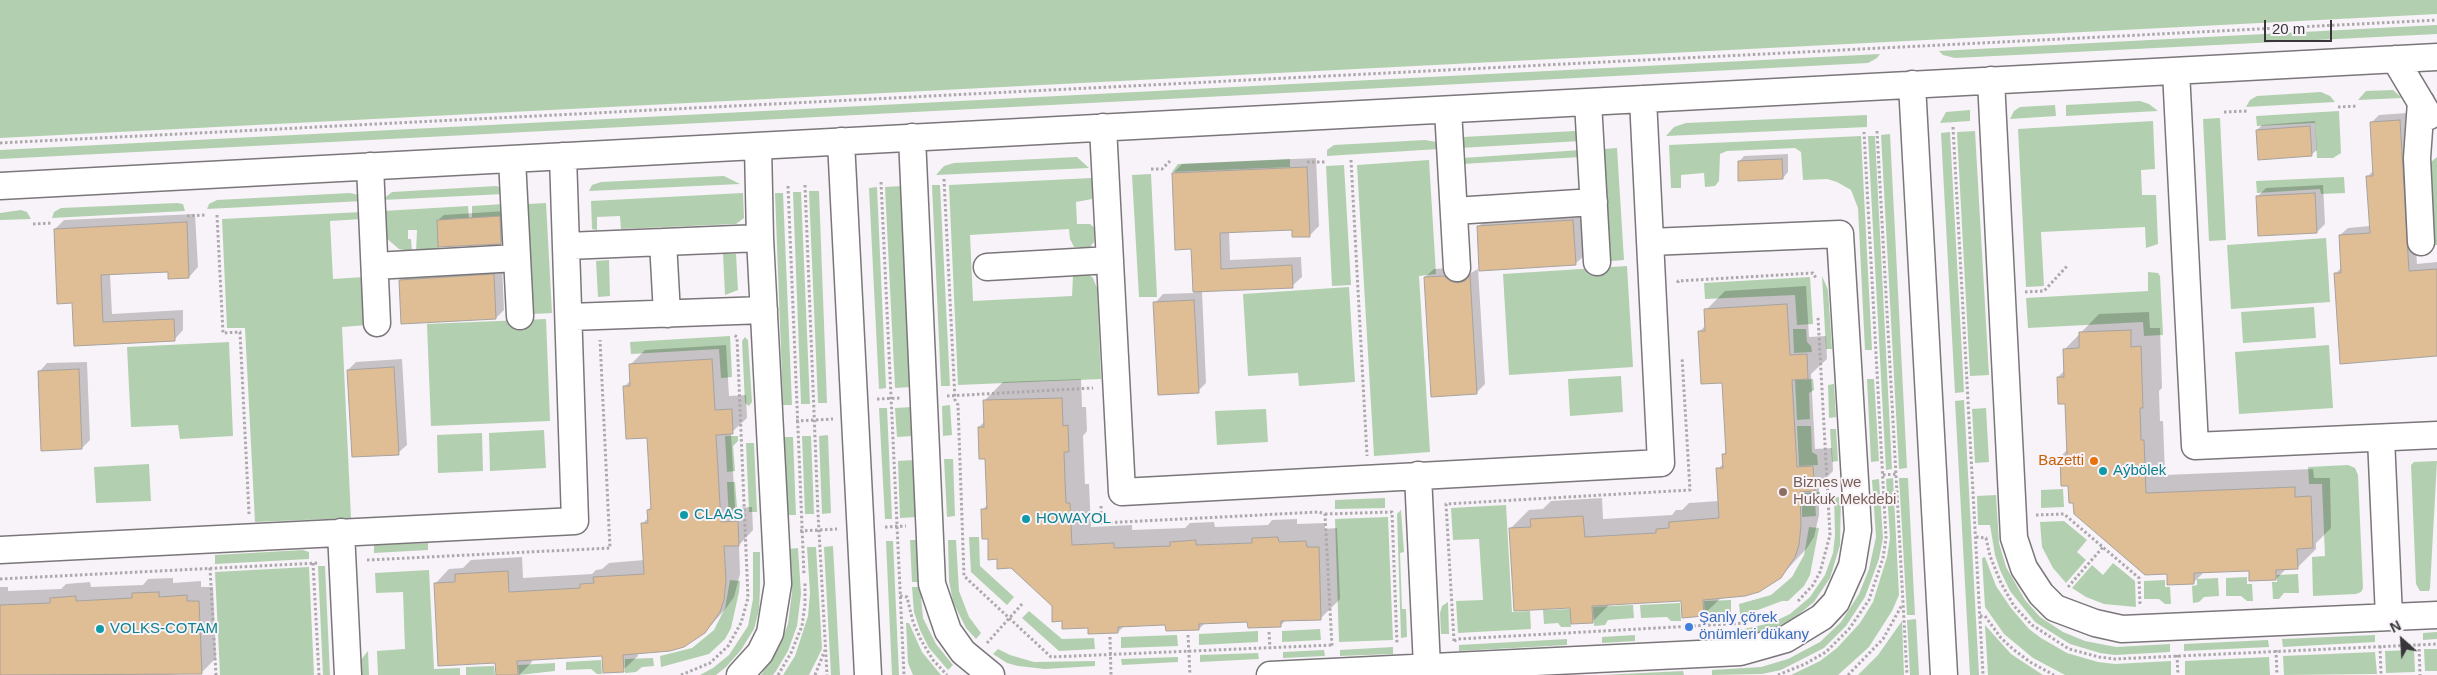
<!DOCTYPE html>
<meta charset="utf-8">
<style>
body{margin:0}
#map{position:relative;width:2437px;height:675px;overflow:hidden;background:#f8f3f8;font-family:Helvetica,sans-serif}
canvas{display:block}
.north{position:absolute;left:2377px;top:615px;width:50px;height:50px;-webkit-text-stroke:4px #f8f3f8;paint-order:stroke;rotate:334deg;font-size:14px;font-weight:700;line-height:20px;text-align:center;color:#383638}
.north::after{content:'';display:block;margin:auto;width:18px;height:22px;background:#383638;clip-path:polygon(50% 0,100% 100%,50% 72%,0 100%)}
.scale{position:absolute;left:2264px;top:20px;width:68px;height:22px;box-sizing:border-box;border:2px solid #383638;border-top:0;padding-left:6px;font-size:15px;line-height:18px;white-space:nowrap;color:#383638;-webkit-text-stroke:4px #f8f3f8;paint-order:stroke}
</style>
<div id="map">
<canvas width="2437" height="675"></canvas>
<div class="north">N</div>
<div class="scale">20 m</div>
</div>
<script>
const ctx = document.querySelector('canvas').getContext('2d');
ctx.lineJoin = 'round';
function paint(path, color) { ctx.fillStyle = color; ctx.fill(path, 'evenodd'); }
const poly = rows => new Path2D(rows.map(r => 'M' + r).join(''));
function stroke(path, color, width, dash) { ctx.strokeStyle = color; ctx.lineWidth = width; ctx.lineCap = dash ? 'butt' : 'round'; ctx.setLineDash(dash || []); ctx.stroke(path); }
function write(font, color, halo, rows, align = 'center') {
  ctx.font = font + ' Helvetica,sans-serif'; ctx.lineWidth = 4; ctx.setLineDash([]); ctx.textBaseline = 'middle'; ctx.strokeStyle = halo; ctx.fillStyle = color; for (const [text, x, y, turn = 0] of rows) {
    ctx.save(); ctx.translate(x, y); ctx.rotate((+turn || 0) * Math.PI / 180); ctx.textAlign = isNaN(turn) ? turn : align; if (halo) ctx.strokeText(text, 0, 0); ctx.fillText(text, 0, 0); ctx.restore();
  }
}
paint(poly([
 [0,0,2437,0,2437,14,0,138],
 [2437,25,2437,34,1955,58,1943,55,1939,51],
 [1880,54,1877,58,1868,63,0,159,0,150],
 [2393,90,2402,98,2358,100,2366,91],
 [2321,92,2330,96,2335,102,2246,107,2250,100,2257,96],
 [2140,101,2149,104,2158,111,2066,116,2066,105],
 [2055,105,2056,116,2010,119,2014,111,2020,107],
 [1970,110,1970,121,1940,123,1946,112],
 [2339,111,2341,153,2333,158,2317,158,2315,123,2257,126,2256,116],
 [1867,115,1867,127,1666,136,1674,127,1686,123],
 [2220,118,2226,240,2209,241,2203,119],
 [2153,121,2155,169,2141,170,2142,195,2156,195,2158,244,2146,248,2145,227,2041,232,2044,286,2026,287,2018,129],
 [1575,131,1578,132,1580,141,1460,148,1460,139,1463,137],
 [1975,131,1989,375,1970,376,1957,132],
 [1950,132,1964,392,1955,393,1941,133],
 [1890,134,1907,468,1899,469,1881,135],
 [1861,136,1872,350,1865,350,1858,208,1851,190,1837,182,1827,179,1803,180,1801,152,1795,148,1727,151,1720,154,1719,181,1715,186,1705,187,1704,173,1681,175,1681,188,1671,188,1669,145],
 [1868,136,1875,136,1892,469,1886,470],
 [1425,140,1437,142,1439,149,1327,156,1327,150,1334,145],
 [1617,148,1624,260,1611,261,1604,149],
 [1581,150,1581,157,1462,164,1462,158],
 [1077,157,1089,168,936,175,944,166,954,163],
 [2437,157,2437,245,2434,245,2429,169,2431,162],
 [1290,159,1290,167,1172,172,1178,164],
 [1429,160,1436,274,1419,276,1430,452,1374,456,1357,165],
 [1344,165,1351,285,1332,286,1326,166],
 [1151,174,1157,297,1139,297,1132,175],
 [724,176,740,184,589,191,592,185,601,182],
 [2344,177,2345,193,2321,194,2320,189,2257,193,2256,181],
 [1092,178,1092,199,1076,202,1077,224,1090,224,1095,228,1094,242,1089,248,1074,247,1070,239,1069,229,970,235,973,301,1072,296,1073,276,1088,274,1093,278,1097,288,1101,379,958,385,949,185],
 [932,185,940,185,950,386,941,386],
 [496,186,500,187,504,194,382,200,392,192],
 [902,186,911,387,895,388,885,187],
 [877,187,886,388,879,389,869,188],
 [809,191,819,191,827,403,818,403],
 [793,192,801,192,810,404,801,404],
 [350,193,359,195,363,201,207,209,209,204,217,200],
 [743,193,744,218,736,224,621,229,620,216,597,217,597,230,592,229,591,201],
 [775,193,783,193,792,405,783,405],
 [177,203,183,204,185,211,52,218,54,212,61,208],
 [546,203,552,313,533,314,528,204],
 [504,204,505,216,472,218,472,206],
 [468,206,469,218,437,220,439,251,416,252,417,230,408,230,408,239,411,239,412,252,399,249,385,237,383,211],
 [21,210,27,212,31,219,0,220,0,213],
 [362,212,362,219,330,221,333,279,365,277,367,325,342,327,351,518,255,522,245,328,227,328,222,219],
 [2326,238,2330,302,2231,309,2227,245],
 [723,254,736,254,738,290,725,295],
 [609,260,610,296,598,297,596,261],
 [1627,266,1633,367,1509,375,1503,274],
 [2148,272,2158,273,2160,276,2163,335,2144,336,2143,322,2028,328,2026,298,2148,291],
 [1822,276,1828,290,1832,349,1826,349],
 [1810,277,1813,324,1797,325,1795,295,1705,299,1704,283],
 [1349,287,1355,382,1299,386,1298,373,1248,376,1243,294],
 [2314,307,2316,338,2243,343,2241,312],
 [546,319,550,421,431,426,427,324],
 [1793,329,1806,329,1807,342,1811,346,1812,352,1794,353],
 [730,336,732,377,721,378,719,349,631,354,630,342],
 [745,337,748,340,752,402,749,406,745,403,742,341],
 [229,342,233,436,180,439,178,425,131,427,127,347],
 [2329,345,2333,408,2239,414,2235,352],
 [1621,376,1623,412,1570,416,1568,379],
 [1813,379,1814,390,1809,393,1810,419,1797,420,1795,380],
 [1867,379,1874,379,1879,461,1871,462],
 [1834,384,1836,417,1829,418,1828,385],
 [1964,400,1979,675,1970,675,1955,401],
 [950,405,952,435,943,436,942,406],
 [912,407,913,436,897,437,895,408],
 [879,408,887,408,892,519,885,519],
 [1986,408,1989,462,1975,463,1972,409],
 [1266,409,1268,442,1217,445,1215,411],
 [1797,426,1811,426,1812,452,1817,455,1818,465,1799,466],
 [1830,429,1836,429,1838,461,1832,462],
 [544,430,546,468,490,471,489,433],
 [482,433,483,471,438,473,437,435],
 [828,435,831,513,822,514,819,436],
 [725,436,738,436,738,441,733,446,735,471,727,472],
 [802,436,811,436,814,514,805,514],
 [784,437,793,437,796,515,788,515],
 [746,443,754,443,757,512,749,512],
 [944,459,953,459,955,516,947,517],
 [914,460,917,517,900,518,898,461],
 [2437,461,2430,588,2429,591,2420,591,2416,584,2411,465,2414,462],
 [149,464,151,501,96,503,94,467],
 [2348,465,2355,468,2358,475,2363,588,2361,592,2356,594,2313,596,2312,557,2325,556,2322,484,2309,484,2308,467],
 [1893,478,1899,595,1892,611,1869,647,1838,675,1791,675,1820,661,1837,648,1860,623,1873,602,1887,557,1890,538,1886,479],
 [1899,478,1908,478,1915,615,1907,615],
 [1879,479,1883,538,1879,559,1865,597,1846,626,1824,648,1781,670,1762,674,1712,675,1712,670,1761,667,1788,659,1820,642,1841,622,1859,594,1869,569,1876,537,1872,480],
 [727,482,735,482,737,507,742,512,742,518,729,519],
 [2063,489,2064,507,2041,508,2041,490],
 [1820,492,1820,498,1815,502,1816,516,1802,517,1802,493],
 [1996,495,1999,543,2006,567,2025,600,2040,617,2063,632,2085,641,2116,647,2170,644,2170,652,2115,655,2100,653,2070,644,2035,622,2010,591,2000,570,1995,555,1990,525,1978,525,1977,496],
 [1834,497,1841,497,1840,545,1830,578,1814,602,1793,619,1773,629,1745,635,1714,637,1713,631,1744,629,1771,623,1790,614,1810,597,1825,575,1833,553,1835,535],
 [1385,498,1385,508,1335,509,1335,500],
 [1506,505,1512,612,1530,611,1531,629,1458,633,1456,601,1483,600,1479,539,1453,540,1451,508],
 [1401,510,1404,552,1400,553,1402,609,1406,609,1407,637,1401,638,1397,514],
 [1388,517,1393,640,1339,642,1335,519],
 [2064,521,2087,540,2077,552,2086,560,2066,583,2053,568,2042,547,2040,522],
 [1809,527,1819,528,1810,575,1804,586,1788,601,1782,601,1758,610,1740,614,1739,604,1771,595,1792,577,1804,555],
 [969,537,979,537,980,566,1014,597,1007,605,971,572],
 [910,540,918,540,920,582,912,582],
 [948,540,956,540,959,591,969,617,981,633,976,639,966,628,953,602,949,581],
 [886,541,893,541,899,675,892,675],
 [428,543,428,550,374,553,374,545],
 [833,546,840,675,831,675,824,547],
 [807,547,816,547,822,649,809,675,783,675,795,656,808,616,810,593],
 [798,548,801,594,797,626,788,651,776,671,773,675,761,675,779,647,788,624,792,592,789,549],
 [303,550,309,552,309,559,215,564,215,555],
 [753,552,760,552,760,589,759,610,754,629,741,650,726,667,716,675,700,675,713,668,729,655,748,626,753,599],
 [1985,557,1996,586,2011,608,2029,629,2041,638,2067,653,2098,662,2115,664,2171,661,2171,675,2065,675,2033,658,2004,634,1985,607,1982,558],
 [2113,563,2135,581,2136,607,2104,604,2086,597,2072,588,2092,565,2103,575],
 [318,566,325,566,330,675,323,675],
 [309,567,314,675,220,675,215,572],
 [429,570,434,669,460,668,460,675,378,675,377,651,405,649,403,592,376,593,375,573],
 [2298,574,2299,593,2284,593,2279,599,2273,599,2272,582,2277,582,2277,575],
 [2247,577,2247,584,2252,584,2253,601,2247,601,2241,596,2226,596,2226,578],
 [2218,578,2219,596,2204,597,2199,602,2193,603,2192,586,2197,585,2197,579],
 [730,580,740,581,739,592,731,628,725,639,709,654,661,667,660,656,692,648,714,630,725,608],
 [2165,580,2165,587,2170,587,2171,604,2165,604,2159,599,2144,599,2144,581],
 [912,587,920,587,923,618,936,644,953,665,948,670,929,648,920,630,914,612],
 [1731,600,1731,613,1717,614,1714,619,1705,619,1704,601],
 [1448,602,1449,634,1441,634,1440,613,1442,606],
 [1680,603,1681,621,1671,621,1667,617,1641,618,1640,605],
 [1633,605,1634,618,1608,620,1605,625,1594,626,1593,607],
 [1570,609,1571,627,1561,627,1558,623,1544,624,1543,610],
 [1029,611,1062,639,1094,638,1095,649,1059,651,1022,618],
 [1916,619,1919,675,1910,675,1907,620],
 [1902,621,1904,675,1858,675,1878,655],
 [906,623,909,623,922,652,941,675,913,675,908,663],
 [1985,625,2011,654,2043,675,1988,675],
 [1320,629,1321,640,1282,642,1282,631],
 [1258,631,1258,642,1199,645,1199,634],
 [2437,632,2437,639,2423,640,2423,633],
 [1177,635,1178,646,1121,648,1121,637],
 [1635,635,1635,641,1602,643,1602,637],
 [2375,635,2375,642,2283,647,2282,639],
 [1567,639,1567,645,1459,651,1459,645],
 [2268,640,2269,647,2184,651,2184,644],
 [1393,647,1393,654,1340,656,1340,650],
 [998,649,1010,655,1034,662,1095,661,1095,666,1045,669,1018,666,1007,663,993,654],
 [2424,649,2437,649,2437,671,2425,671],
 [1324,650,1325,656,1283,658,1283,652],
 [2414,650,2415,672,2386,673,2385,651],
 [368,651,369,675,361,675,360,661],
 [2375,652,2377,674,2284,675,2283,656],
 [1258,653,1259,659,1200,662,1200,655],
 [1178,657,1178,662,1122,665,1121,659],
 [2269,657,2270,675,2185,675,2185,661],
 [653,658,654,666,642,667,636,672,625,673,625,659],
 [601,660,602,674,597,674,591,669,566,670,566,662],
 [555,663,555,671,519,675,518,665],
 [494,666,495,675,466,675,466,667],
 [1683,671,1684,675,1602,675]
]), '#b2d0af');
paint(poly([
 [2407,113,2417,264,2437,262,2437,356,2335,274,2342,267,2340,235,2348,228,2370,226,2367,177,2374,170,2371,123,2379,115],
 [2315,121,2317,150,2311,155,2257,130,2262,125],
 [1788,154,1788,172,1783,178,1739,162,1744,156],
 [1316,158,1319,226,1310,235,1293,228,1229,231,1230,260,1301,257,1302,277,1292,286,1202,291,1206,383,1198,391,1155,303,1163,294,1194,293,1192,248,1173,173,1182,164],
 [2323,185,2325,224,2317,232,2257,197,2266,188],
 [505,211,506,237,501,243,438,220,444,215],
 [1581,212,1584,256,1575,264,1479,226,1487,218],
 [195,214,198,267,189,277,169,271,110,274,112,314,183,310,183,330,174,340,76,345,74,302,55,229,64,220],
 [502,266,504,310,496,318,400,280,409,272],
 [1453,268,1467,275,1478,269,1485,384,1476,393,1425,277,1434,269],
 [1806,286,1809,337,1826,336,1827,359,1811,374,1815,449,1832,448,1833,471,1819,485,1819,515,1814,537,1807,548,1780,577,1722,597,1703,615,1682,600,1610,604,1592,622,1572,606,1510,529,1529,510,1543,509,1551,501,1602,498,1603,519,1672,515,1676,510,1682,510,1689,503,1719,501,1718,469,1724,463,1723,455,1727,451,1723,382,1699,332,1706,325,1706,310,1725,291],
 [2149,312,2150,328,2160,328,2162,388,2159,391,2160,421,2163,421,2165,475,2313,469,2314,478,2330,478,2331,528,2316,543,2316,549,2297,568,2287,568,2276,579,2250,570,2205,571,2194,582,2168,573,2075,501,2061,456,2068,449,2066,402,2058,377,2065,370,2064,350,2099,314],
 [726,345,729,396,746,395,747,418,731,433,735,508,752,507,753,530,739,545,740,574,734,597,727,607,705,632,637,652,638,656,623,670,603,655,531,659,532,662,519,675,497,675,496,661,435,584,449,569,463,568,471,560,522,557,523,578,592,574,596,570,602,569,609,563,644,560,642,524,649,517,648,510,652,506,648,437,624,387,631,380,630,365,645,350],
 [402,359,407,445,398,453,348,370,356,362],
 [87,362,90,440,82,448,39,372,47,363],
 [1081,379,1082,407,1086,407,1087,431,1083,436,1085,484,1089,484,1091,527,1132,525,1132,530,1185,528,1190,523,1214,522,1215,527,1268,525,1272,520,1297,519,1297,524,1325,523,1325,529,1337,528,1340,599,1321,618,1286,620,1280,626,1249,621,1205,623,1199,629,1167,624,1124,626,1118,632,1063,620,1053,606,1011,567,998,558,989,538,982,510,988,504,986,458,979,427,985,421,984,401,1003,382],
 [173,578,173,583,201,581,201,587,213,587,216,658,202,672,167,675,0,675,0,587,8,587,8,591,61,589,66,584,90,582,91,587,143,585,148,579]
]), '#0003');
const building = poly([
 [2400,120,2409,271,2437,269,2437,356,2340,364,2334,273,2341,273,2339,235,2370,233,2366,176,2373,176,2370,122,2400,120],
 [2310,126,2312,156,2258,160,2256,130,2310,126],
 [1782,159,1783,179,1738,181,1738,161,1782,159],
 [1307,167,1310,237,1292,237,1292,230,1220,233,1221,269,1292,265,1293,288,1193,292,1191,249,1175,250,1172,173,1307,167],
 [2315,193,2317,233,2258,236,2256,196,2315,193],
 [500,216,501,244,438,247,437,220,500,216],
 [1573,220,1576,265,1479,271,1477,226,1573,220],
 [187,222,189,278,168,279,168,272,101,275,103,322,174,319,175,341,74,346,72,303,57,304,54,229,187,222],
 [494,274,496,319,401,324,399,280,494,274],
 [1470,275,1477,394,1431,397,1424,277,1444,276,1450,281,1457,283,1465,281,1470,275],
 [1194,300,1199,393,1158,395,1153,302,1194,300],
 [1787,304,1790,355,1807,354,1808,379,1792,380,1797,467,1813,466,1815,491,1800,492,1801,525,1799,545,1795,557,1781,578,1759,592,1745,596,1703,600,1704,616,1682,618,1681,601,1592,606,1593,623,1571,624,1570,608,1514,611,1509,528,1531,527,1530,519,1583,516,1585,537,1656,533,1656,529,1669,528,1669,522,1719,518,1716,468,1723,468,1722,454,1726,454,1722,383,1701,384,1698,331,1705,331,1704,309,1787,304],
 [2131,330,2131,347,2141,346,2143,408,2140,408,2141,440,2144,440,2146,493,2295,487,2295,497,2311,496,2313,548,2297,549,2298,569,2276,570,2276,580,2249,581,2249,571,2194,573,2194,584,2167,585,2167,574,2145,575,2074,514,2073,503,2069,503,2068,486,2061,486,2060,456,2067,456,2065,404,2058,404,2057,377,2064,377,2063,349,2079,348,2079,332,2131,330],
 [712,359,715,410,732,409,733,434,716,435,721,522,738,521,739,546,724,546,726,580,724,600,720,612,705,633,684,647,670,651,623,655,624,672,603,673,602,656,517,661,518,675,496,675,495,663,438,666,434,583,455,582,455,574,508,571,509,592,580,588,580,584,594,583,593,577,644,574,641,523,648,523,647,510,651,509,647,438,626,439,623,386,630,386,629,364,712,359],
 [394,367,399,455,352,457,347,370,394,367],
 [79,369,82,449,41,451,38,371,79,369],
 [1062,398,1063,426,1068,425,1069,452,1064,452,1065,480,1066,503,1070,503,1072,545,1114,543,1114,548,1170,546,1170,542,1196,540,1196,545,1252,543,1252,538,1278,537,1279,542,1306,541,1307,547,1319,547,1321,620,1281,621,1281,627,1248,628,1247,622,1199,624,1199,630,1166,631,1165,625,1118,627,1118,633,1088,634,1088,628,1062,629,1062,621,1052,622,1052,606,1011,568,997,569,997,559,988,560,988,539,982,539,981,509,987,509,985,459,979,459,978,427,984,427,983,400,1062,398],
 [159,592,159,597,187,595,187,601,199,601,202,674,0,675,0,605,50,603,50,598,76,596,76,601,132,598,132,593,159,592]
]);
paint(building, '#dfbd95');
stroke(building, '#a7a29e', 1);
const minor = poly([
 [2395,59,2429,116],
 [2176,71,2195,446,2437,435],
 [1991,80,2014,538,2024,568,2041,594,2055,608,2095,623,2122,629,2437,615],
 [1912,84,1944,675],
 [1588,102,1597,262],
 [2421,102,2417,158,2421,242],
 [1448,110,1457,268],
 [1103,127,1122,492,1661,463,1643,99],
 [912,137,932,584,948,631,963,652,991,675],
 [841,141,868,675],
 [512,159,520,316],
 [370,166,377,323],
 [0,186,2437,57],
 [1454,211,1594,202],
 [663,242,667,314],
 [567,246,760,238],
 [375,266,517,258],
 [987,267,1110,260],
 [570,317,764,310],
 [2381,438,2389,617],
 [1418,475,1427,667],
 [341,532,348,675],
 [0,550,575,521,563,156],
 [740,675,760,653,770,633,778,584,760,238,758,146],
 [1270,675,1740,652,1786,639,1822,617,1836,602,1852,566,1858,530,1840,234,1650,242]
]);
stroke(minor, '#7a767a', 29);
stroke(poly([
 [2338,107,2358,106],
 [2224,112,2247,111],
 [1953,127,1983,675],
 [1877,131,1907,675],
 [0,143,2437,20],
 [1351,160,1367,456],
 [1307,162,1325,162],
 [1151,169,1162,169,1170,161],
 [944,179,955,400,958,405,964,576,1051,657,1333,645],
 [881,182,904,675],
 [805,185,818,513,827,675],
 [788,186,804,575],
 [217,215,223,333,240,332,249,514],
 [187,216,206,215],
 [33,224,53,223],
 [1678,283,1678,281,1813,273,1816,278],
 [2025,292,2044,291,2068,265],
 [947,396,1093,388],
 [877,399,901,398],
 [796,421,833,419],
 [1883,475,1896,474],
 [1101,506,1102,523,1319,512,1325,514,1332,647],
 [1325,514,1392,512,1397,644],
 [2036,515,2064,514,2139,578,2140,605],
 [885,527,906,526],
 [800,531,837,529],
 [1976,537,1986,538,1990,556,2001,583,2014,606,2032,625,2069,649,2099,657,2115,659,2437,644],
 [367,560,610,548,600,340],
 [313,563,319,675],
 [210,568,216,675],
 [0,579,318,563],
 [2068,587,2103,547],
 [900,596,907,597,913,622,921,640,933,660,947,675],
 [1798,601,1813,585,1820,572,1830,535,1818,317],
 [1980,616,1985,616,2001,638,2014,650,2030,662,2054,675],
 [1269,632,1270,649],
 [1188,635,1190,675],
 [1110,637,1111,675],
 [1454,641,1446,504,1690,490,1682,357],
 [1454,641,1458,639,1747,623],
 [987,643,1022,604],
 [2419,644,2420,675],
 [2380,646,2381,675],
 [2276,650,2277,675],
 [2177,655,2178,675],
 [681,675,710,663,728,646,741,623,748,598,737,337,734,335],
 [778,675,791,653,802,626,805,604,805,581],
 [815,675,825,650],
 [1778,675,1805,664,1826,652,1849,629,1869,600,1883,558,1886,538,1864,132],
 [1848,675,1883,639,1902,605]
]), '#aca8ac', 3, [2.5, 2.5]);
stroke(minor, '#fff', 26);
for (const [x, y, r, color] of [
 [2094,461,5,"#e8710a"],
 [2103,471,5,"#0f9aa8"],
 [1783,492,5,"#8d6e63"],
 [684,515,5,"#0f9aa8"],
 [1026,519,5,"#0f9aa8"],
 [1689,627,5,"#3f7fe0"],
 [100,629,5,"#0f9aa8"]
]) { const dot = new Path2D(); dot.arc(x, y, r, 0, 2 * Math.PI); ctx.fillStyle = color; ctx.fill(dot); stroke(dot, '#f8f3f8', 2); }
write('15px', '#c56008', '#f8f3f8', [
 ["Bazetti",2084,461]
], 'right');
write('15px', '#0d838f', '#f8f3f8', [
 ["Aýbölek",2113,471],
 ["CLAAS",694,515],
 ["HOWAYOL",1036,519],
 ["VOLKS-COTAM",110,629]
], 'left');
write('15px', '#785e54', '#f8f3f8', [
 ["Biznes we",1793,483],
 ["Hukuk Mekdebi",1793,500]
], 'left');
write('15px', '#366cbe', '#f8f3f8', [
 ["Şanly çörek",1699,618],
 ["önümleri dükany",1699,635]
], 'left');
</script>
